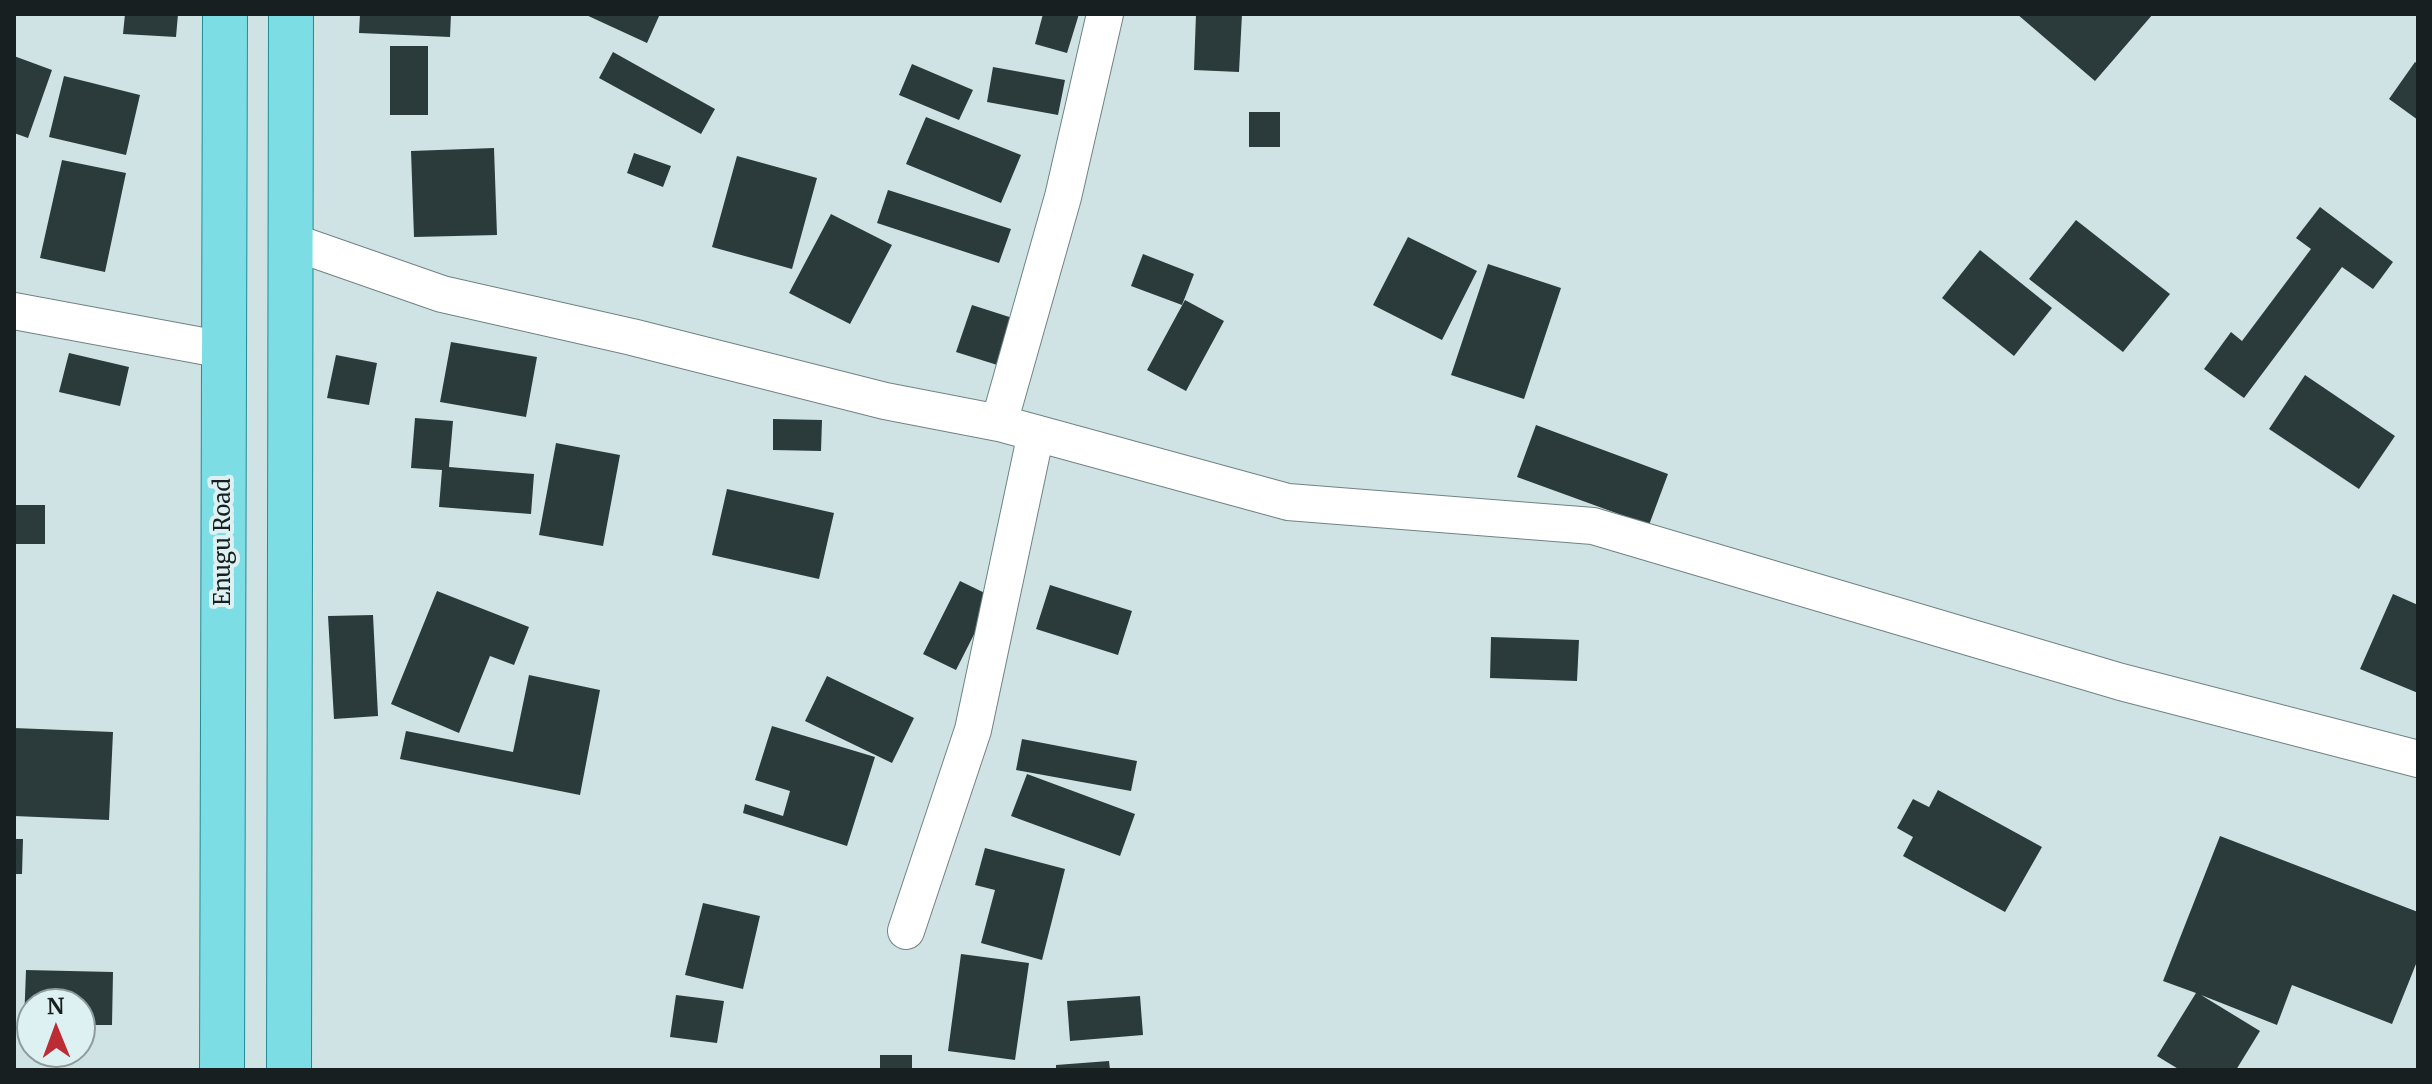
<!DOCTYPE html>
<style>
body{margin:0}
#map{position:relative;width:2432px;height:1084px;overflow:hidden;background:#d0e3e4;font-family:Merriweather,serif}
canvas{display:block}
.frame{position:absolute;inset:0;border:16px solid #181f20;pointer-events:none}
.north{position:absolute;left:16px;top:988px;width:80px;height:80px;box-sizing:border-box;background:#ddf0f2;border:2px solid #8e9c9e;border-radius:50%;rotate:359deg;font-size:22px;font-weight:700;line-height:32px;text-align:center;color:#181f20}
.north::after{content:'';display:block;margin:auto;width:28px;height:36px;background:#bc2c35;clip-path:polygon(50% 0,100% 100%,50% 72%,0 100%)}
</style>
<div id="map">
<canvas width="2432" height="1084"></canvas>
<div class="frame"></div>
<div class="north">N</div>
</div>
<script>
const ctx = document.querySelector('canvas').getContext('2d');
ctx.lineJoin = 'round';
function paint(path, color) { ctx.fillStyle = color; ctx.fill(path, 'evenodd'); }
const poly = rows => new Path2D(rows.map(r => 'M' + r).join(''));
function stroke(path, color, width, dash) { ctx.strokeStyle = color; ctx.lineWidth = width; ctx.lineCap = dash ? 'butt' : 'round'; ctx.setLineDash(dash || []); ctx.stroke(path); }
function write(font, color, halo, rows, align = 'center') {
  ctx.font = font + ' Merriweather,serif'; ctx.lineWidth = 8; ctx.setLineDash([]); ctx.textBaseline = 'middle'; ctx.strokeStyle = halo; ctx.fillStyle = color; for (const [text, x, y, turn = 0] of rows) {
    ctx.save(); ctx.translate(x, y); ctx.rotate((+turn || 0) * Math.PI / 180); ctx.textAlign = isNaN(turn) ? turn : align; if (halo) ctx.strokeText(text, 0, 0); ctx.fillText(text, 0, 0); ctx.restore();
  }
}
paint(poly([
 [125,14,178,14,176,37,123,34],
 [360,14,451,14,450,37,359,33],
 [584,14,660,14,647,43],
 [1043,14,1079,14,1067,53,1035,44],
 [1196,14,1242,14,1239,72,1194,70],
 [2017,14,2153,14,2095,81],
 [390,46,428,46,428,115,390,115],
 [613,52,715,109,701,134,599,78],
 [14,56,52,70,28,138,14,133],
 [2415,62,2418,64,2418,120,2389,99],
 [912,64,973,90,959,120,899,95],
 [993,67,1065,80,1058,115,987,102],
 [64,76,140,95,126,155,49,137],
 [1249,112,1280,112,1280,147,1249,147],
 [926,117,1021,155,1001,203,906,164],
 [494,148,497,235,414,237,411,151],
 [634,153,671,166,663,187,627,173],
 [737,156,817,178,792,269,712,247],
 [62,160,126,173,105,272,40,258],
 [888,190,1011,229,999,263,877,223],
 [2320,207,2393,262,2373,289,2342,267,2244,398,2204,369,2231,332,2242,341,2311,249,2296,238],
 [831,214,892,245,850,324,789,293],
 [2076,220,2170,294,2123,352,2029,279],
 [1408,237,1477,271,1442,340,1373,305],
 [1980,250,2052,308,2014,356,1942,298],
 [1143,254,1194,274,1182,305,1131,286],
 [1488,264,1561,288,1524,399,1451,375],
 [1185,300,1224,321,1186,391,1147,370],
 [972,305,1025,322,1010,369,956,352],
 [451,342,537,357,526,417,440,402],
 [69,353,129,367,120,406,59,392],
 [336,355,377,363,369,405,327,398],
 [2305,375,2395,436,2359,489,2269,429],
 [415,418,453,421,449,467,534,474,531,514,439,507,442,470,411,468],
 [773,419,822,420,821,451,773,450],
 [1536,425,1668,474,1649,525,1517,477],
 [556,443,620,455,603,546,539,535],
 [727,489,834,513,819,579,712,555],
 [14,505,45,505,45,544,14,544],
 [960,581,993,597,956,670,923,654],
 [1050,585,1132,611,1118,655,1036,629],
 [437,591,529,627,514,665,490,656,459,733,391,704],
 [2393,594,2418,605,2418,693,2360,669],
 [373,615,378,716,334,719,328,616],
 [1491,637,1579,640,1577,681,1490,678],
 [529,675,600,690,580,795,400,759,406,731,513,752],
 [827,676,914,718,892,763,805,721],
 [772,726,875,757,847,846,743,813,745,804,783,816,790,791,755,780],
 [14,728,113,732,109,820,14,816],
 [1022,739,1137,761,1131,791,1016,770],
 [1027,774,1135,814,1120,856,1011,816],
 [1938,790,2042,847,2005,912,1903,856,1913,837,1897,828,1913,799,1929,807],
 [2220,836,2418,912,2418,959,2392,1024,2292,985,2277,1025,2201,995,2260,1031,2236,1070,2180,1070,2157,1056,2196,993,2163,981],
 [14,839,23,839,22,874,14,874],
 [985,848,1065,869,1042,960,981,943,995,890,975,885],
 [703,903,760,916,743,989,685,975],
 [961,954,1029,963,1015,1060,948,1051],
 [26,970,113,972,112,1025,80,1025,80,1004,32,1004,32,1024,24,1023],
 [676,995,724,1001,717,1043,670,1037],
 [1140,996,1143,1035,1070,1041,1067,1001],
 [880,1055,912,1055,912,1070,880,1070],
 [1109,1061,1110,1070,1056,1070,1056,1065]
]), '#2b3b3c');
const minor = poly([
 [290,241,442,294,632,337,885,401,999,423,1288,502,1593,526,2121,682,2418,759],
 [14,311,224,350],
 [999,423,1063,197,1105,14],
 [906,931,973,730,1036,433]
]);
const primary = poly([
 [222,1070,225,14],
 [289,1070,291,14]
]);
stroke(minor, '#718284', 38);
stroke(primary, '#218c95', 46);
stroke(minor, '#fff', 36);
stroke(primary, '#7ddde5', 44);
write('22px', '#181f20', '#ddf0f2', [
 ["Enugu Road",224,542,-90]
]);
</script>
